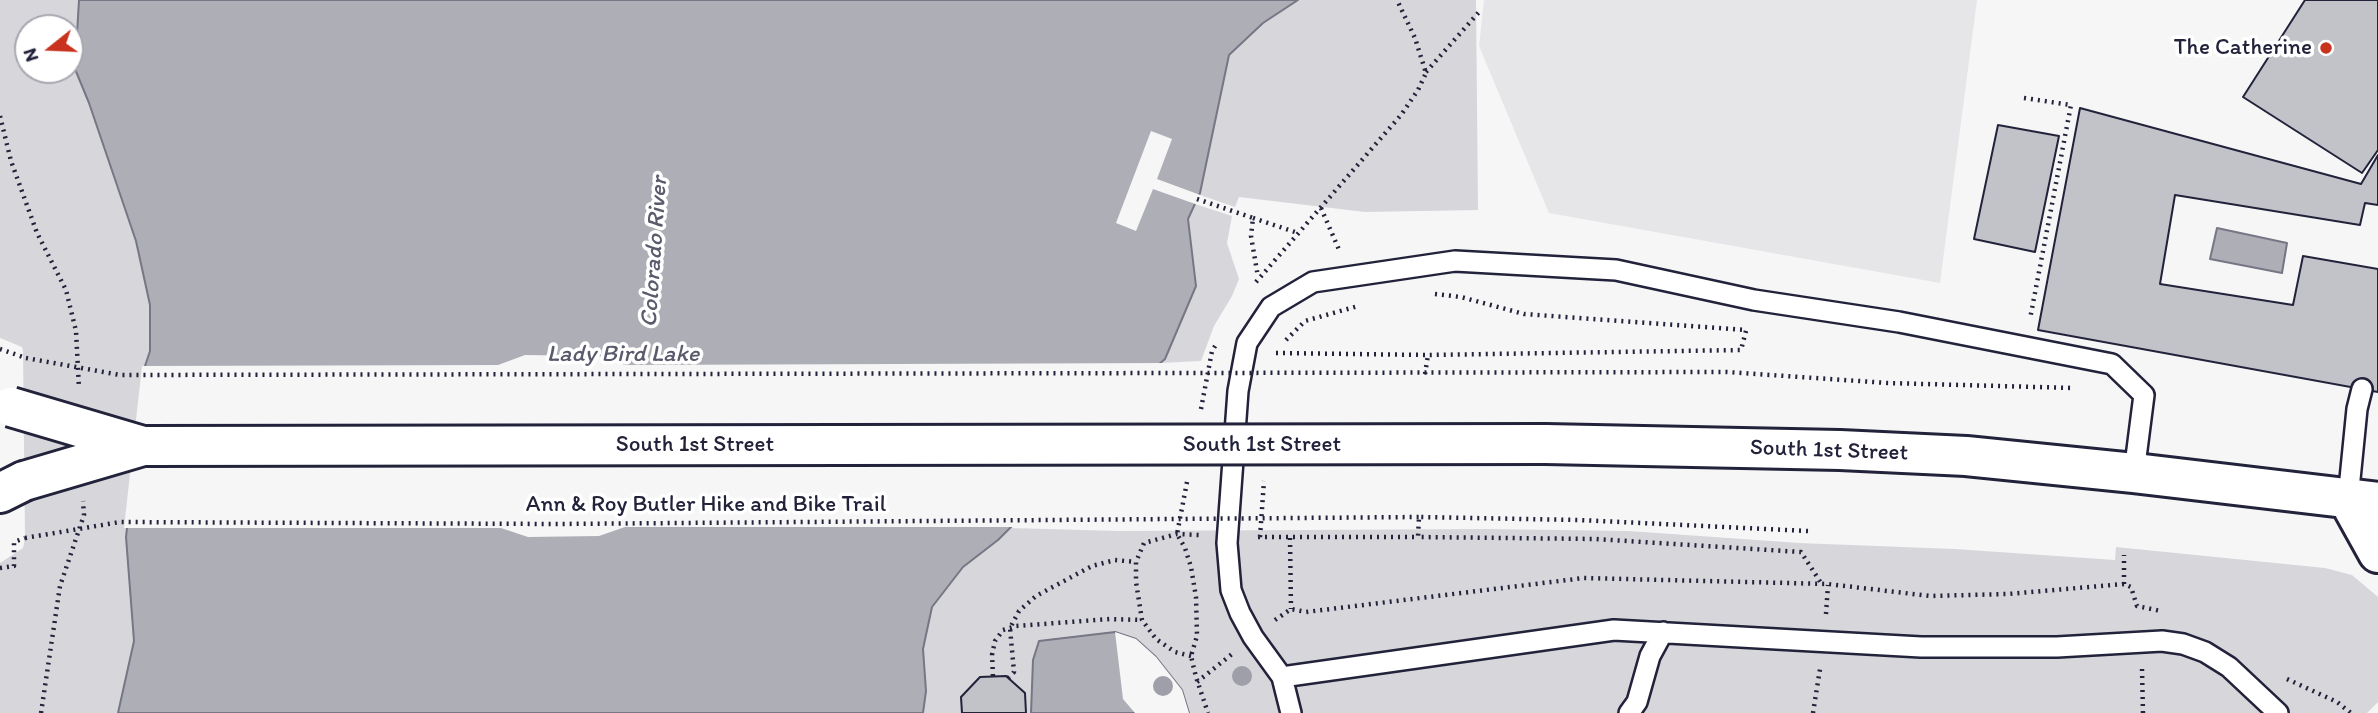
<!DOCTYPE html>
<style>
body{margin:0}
#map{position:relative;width:2378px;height:713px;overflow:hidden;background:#f6f6f7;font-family:Itim,sans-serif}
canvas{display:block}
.north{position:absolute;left:14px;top:14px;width:70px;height:70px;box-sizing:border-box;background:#fff;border:2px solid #a7a7b1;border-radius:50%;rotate:252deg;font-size:19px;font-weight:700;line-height:28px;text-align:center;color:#22223b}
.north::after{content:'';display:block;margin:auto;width:24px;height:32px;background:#c8321e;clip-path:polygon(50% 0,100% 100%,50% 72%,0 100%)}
</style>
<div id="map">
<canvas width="2378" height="713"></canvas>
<div class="north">N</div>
</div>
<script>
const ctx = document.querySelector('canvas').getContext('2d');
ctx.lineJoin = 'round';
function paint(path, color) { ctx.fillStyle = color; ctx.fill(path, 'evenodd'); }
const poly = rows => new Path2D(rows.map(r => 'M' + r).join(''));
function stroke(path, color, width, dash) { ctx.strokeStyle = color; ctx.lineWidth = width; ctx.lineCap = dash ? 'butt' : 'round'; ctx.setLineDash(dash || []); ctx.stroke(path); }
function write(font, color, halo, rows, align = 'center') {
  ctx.font = font + ' Itim,sans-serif'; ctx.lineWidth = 7; ctx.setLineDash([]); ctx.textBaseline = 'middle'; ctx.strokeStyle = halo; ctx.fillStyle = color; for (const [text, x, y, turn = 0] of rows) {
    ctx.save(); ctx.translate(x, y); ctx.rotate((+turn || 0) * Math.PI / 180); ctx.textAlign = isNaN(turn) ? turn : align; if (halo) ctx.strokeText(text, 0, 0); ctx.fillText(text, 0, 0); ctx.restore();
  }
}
paint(poly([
 [1484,0,1977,0,1940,283,1549,213,1479,46]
]), '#e6e6e9');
paint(poly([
 [0,0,79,0,75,69,89,103,136,241,150,305,150,351,145,366,126,537,134,641,118,713,0,713,0,563,23,548,25,538,23,351,22,347,0,338],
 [28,28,70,28,70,70,28,70],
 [1274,0,1476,0,1478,210,1365,212,1239,197,1235,207,1200,195,1214,122,1218,41],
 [1195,204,1232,216,1227,243,1239,279,1232,296,1214,326,1201,361,1160,363,1165,359,1196,286,1188,219],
 [1009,528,1119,531,1485,529,1629,531,1799,543,1955,549,2115,560,2116,547,2325,568,2352,575,2378,597,2378,702,2367,713,923,713,926,691,923,649,932,607,963,566]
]), '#d7d7db');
const water = poly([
 [79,0,1298,0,1263,23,1229,55,1200,193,1188,219,1196,286,1165,359,1142,379,1069,469,998,540,963,567,932,607,923,649,926,691,923,713,118,713,134,641,126,537,145,366,150,351,150,305,136,241,89,103,75,69,79,0],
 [2217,228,2287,243,2282,273,2210,259,2217,228],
 [1115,632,1136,639,1156,657,1182,690,1189,713,1031,713,1033,660,1039,641,1115,632]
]);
paint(water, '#aeaeb7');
stroke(water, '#767685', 2);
paint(poly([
 [1151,131,1172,139,1157,179,1203,196,1198,205,1153,189,1136,231,1116,223],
 [525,355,599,356,626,365,1165,363,1145,381,1071,471,1016,527,625,527,599,536,528,537,501,528,124,528,142,366,498,365],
 [1115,632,1136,639,1156,657,1182,690,1189,713,1135,713,1123,699]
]), '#f6f6f7');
const building = poly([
 [2305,0,2378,0,2378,150,2362,173,2243,97,2305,0],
 [2080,108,2361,184,2378,155,2378,205,2365,203,2360,225,2175,195,2160,284,2293,305,2303,256,2378,269,2378,392,2038,330,2080,108],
 [1998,125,2059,136,2035,252,1974,239,1998,125],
 [1006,676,1025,693,1026,713,962,713,961,697,980,677,1006,676]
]);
paint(building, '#c2c2c9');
stroke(building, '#22223b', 2);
const service = poly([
 [2134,473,2144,395,2112,364,1899,322,1754,300,1616,270,1455,261,1313,282,1271,307,1247,343,1238,391,1227,543,1231,590,1240,613,1253,637,1282,677,1614,630,1921,647,2057,647,2162,641,2183,644,2205,652,2229,667,2278,713],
 [2348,499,2357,409,2362,389],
 [1282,677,1291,713],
 [1629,713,1637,702,1650,656,1663,632]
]);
const primary = poly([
 [1545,444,1840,450,1966,456,2134,473,2378,502],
 [0,493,24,481],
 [2348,499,2378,553]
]);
stroke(service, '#22223b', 24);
stroke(primary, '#22223b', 44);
stroke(poly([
 [1426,72,1480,11],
 [2024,98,2071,105,2030,319],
 [0,116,11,161,37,233,66,290,76,331,79,388],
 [1197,199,1253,218,1251,236,1258,277],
 [1321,208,1340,252],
 [1253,218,1298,233],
 [1256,282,1401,115,1418,90,1426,73,1415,38,1397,0],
 [1435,294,1461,297,1524,314,1746,330],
 [1286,340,1305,321,1358,306],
 [0,349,26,358],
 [1276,353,1428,355],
 [1425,374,1428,355,1741,350,1747,327],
 [1201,409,1212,351,1217,343],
 [1187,482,1177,534,1185,548,1191,567,1196,597,1197,636,1191,656,1196,677,1208,713],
 [1808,531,1579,520,1419,517,1418,537,1595,539,1801,552,1821,583],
 [1258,537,1418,537],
 [1260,537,1264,481],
 [1290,538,1291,609],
 [0,568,14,566,14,542,25,538],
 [2124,584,2124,555],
 [1826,614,1828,585],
 [1275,620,1291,609,1306,612,1584,578,1828,584,1930,596,2008,594,2124,584,2131,587,2137,606,2161,611],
 [1191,656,1175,652,1156,639,1142,620,1136,582,1136,562,1144,543,1177,534,1199,535],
 [2142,669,2143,713],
 [993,676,992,655,995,641,1003,630,1016,626,1110,619,1142,620],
 [1008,678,1014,672,1010,628,1019,611,1036,596,1092,566,1115,560,1136,562],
 [2287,679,2337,702,2351,713],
 [1197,682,1232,654],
 [41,713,60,586,84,515,83,501],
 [1813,713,1820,669]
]), '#22223b', 4.5, [2, 5]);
stroke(service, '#fff', 19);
stroke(primary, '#fff', 38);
const primaryBridge = poly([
 [11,407,143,446],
 [24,481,143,446,1545,444]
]);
stroke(primaryBridge, '#22223b', 44, []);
stroke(poly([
 [26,358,120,375,1727,372,1888,383,2074,388],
 [25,538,120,522,556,524,1419,517]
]), '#22223b', 4.5, [2, 5]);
stroke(primaryBridge, '#fff', 38);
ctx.fillStyle = '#9f9faa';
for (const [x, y] of [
 [1242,676],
 [1163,686]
]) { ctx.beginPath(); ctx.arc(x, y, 10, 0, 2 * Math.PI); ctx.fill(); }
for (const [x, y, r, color] of [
 [2326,48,7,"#c8321e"]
]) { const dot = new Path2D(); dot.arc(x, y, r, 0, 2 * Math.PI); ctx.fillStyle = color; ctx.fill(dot); stroke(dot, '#fff', 2.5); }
write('23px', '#22223b', '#fff', [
 ["The Catherine",2312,48]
], 'right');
write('23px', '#22223b', '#fff', [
 ["South 1st Street",695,445],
 ["South 1st Street",1262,445],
 ["South 1st Street",1829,451,2],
 ["Ann & Roy Butler Hike and Bike Trail",706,505]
]);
write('italic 24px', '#5a5a6d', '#fff', [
 ["Colorado River",655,252,-86],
 ["Lady Bird Lake",623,355]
]);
</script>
